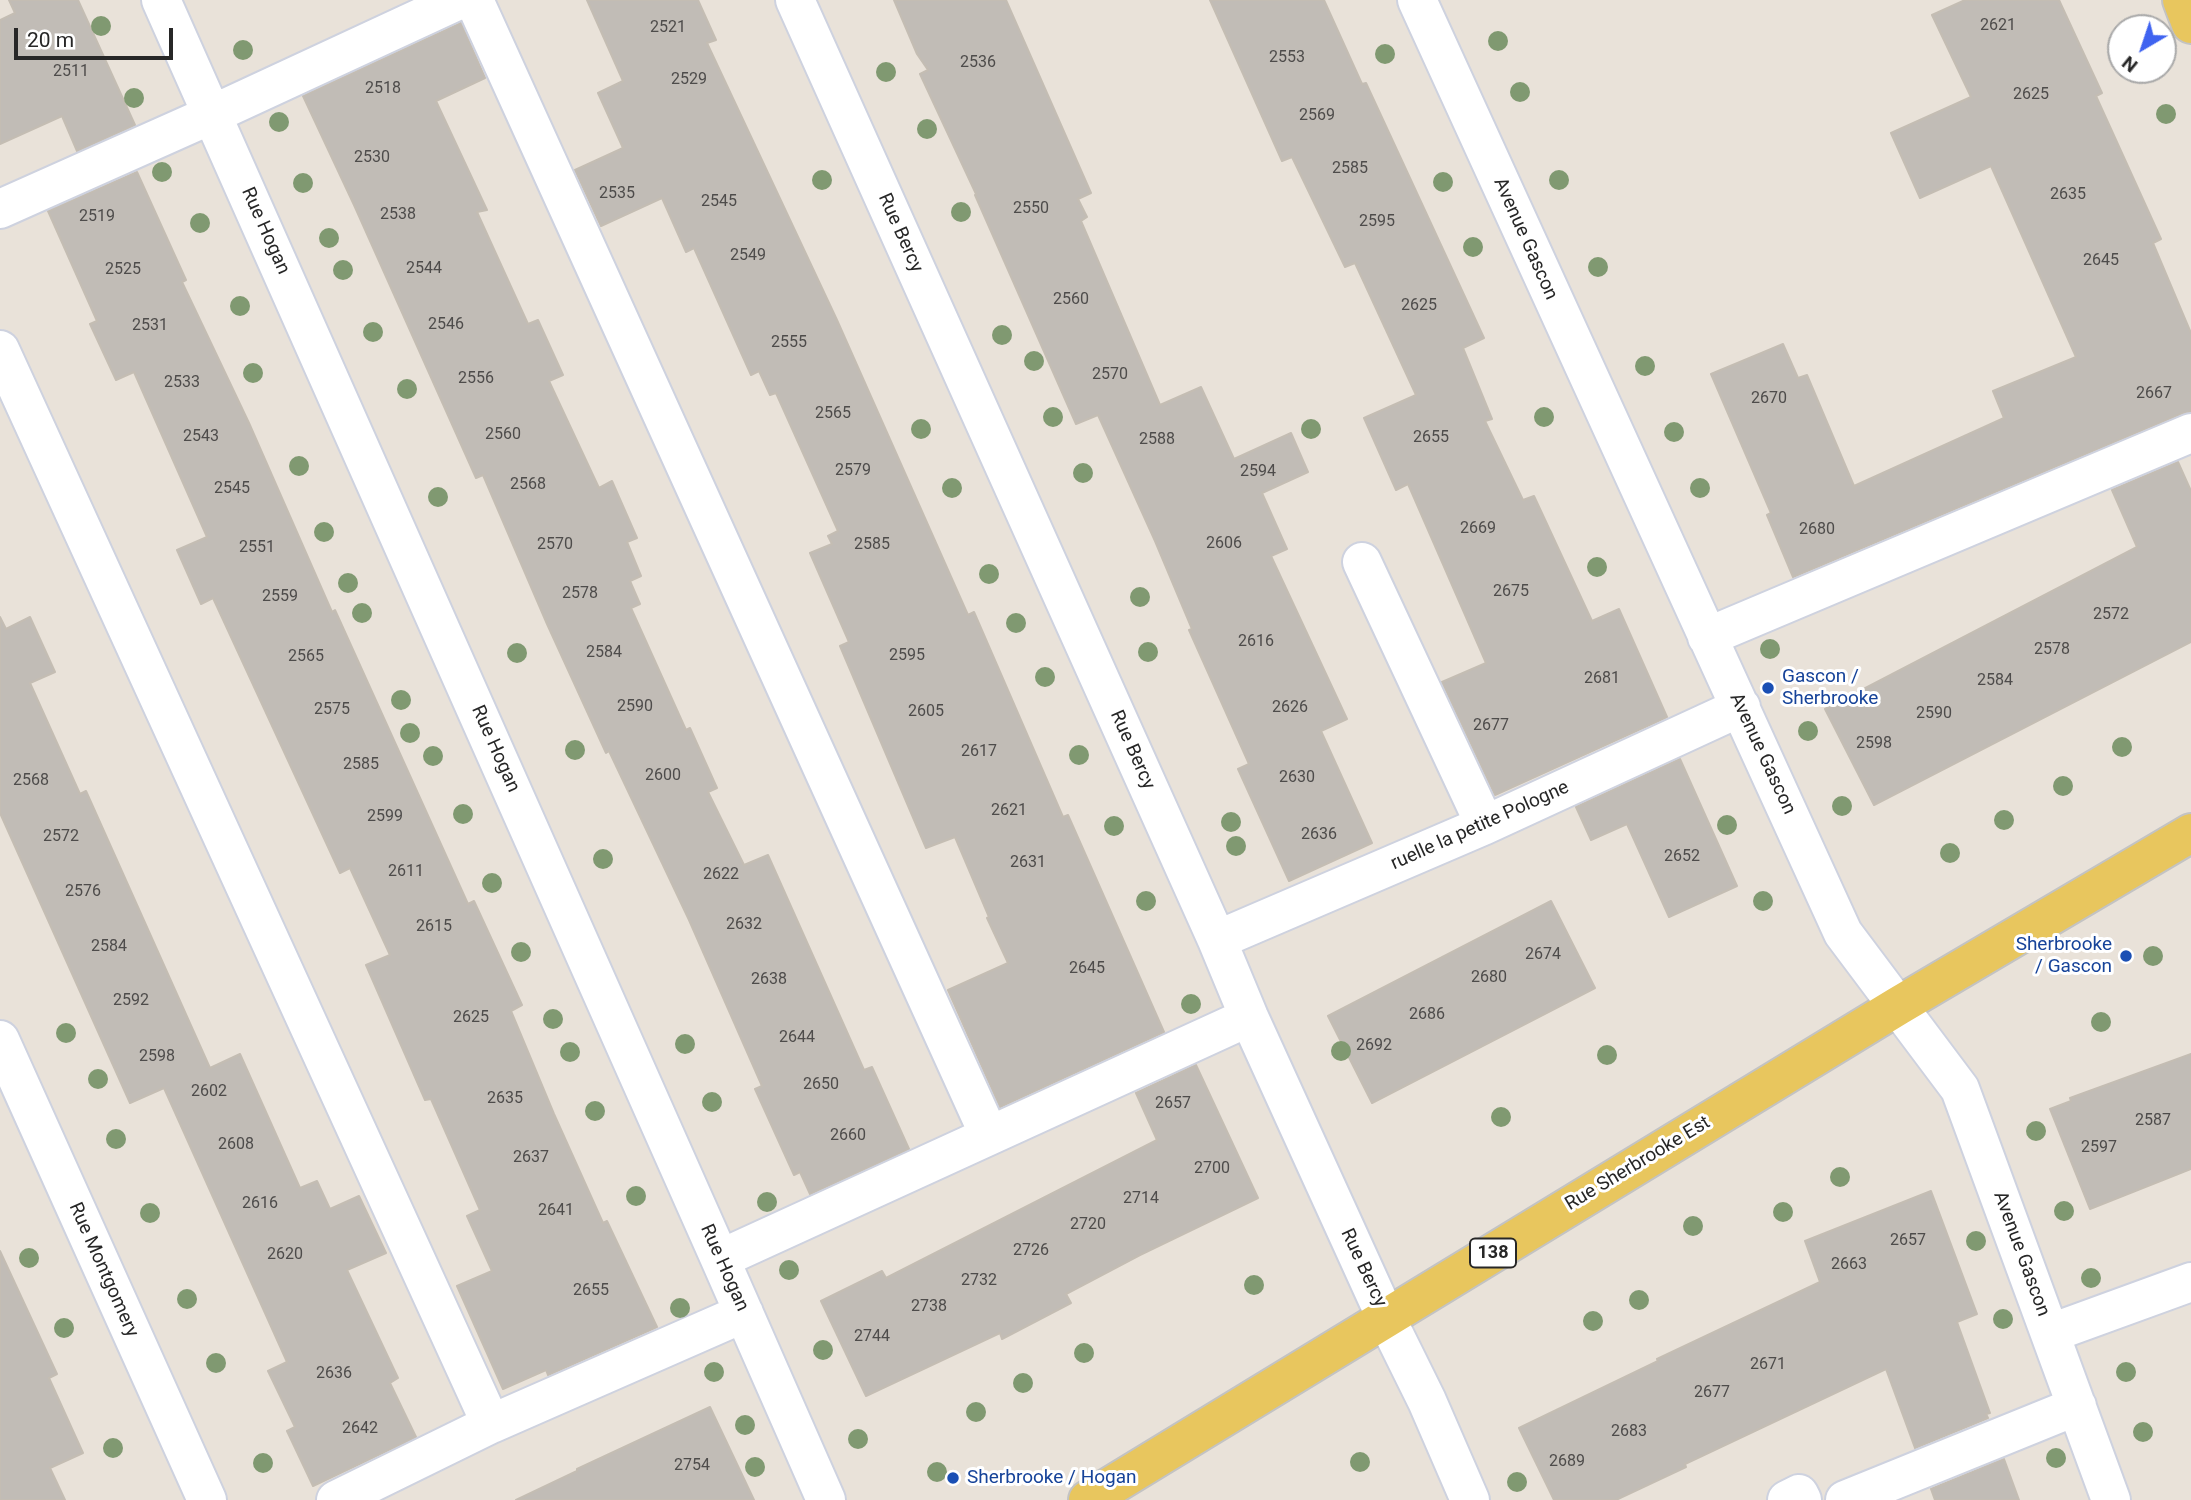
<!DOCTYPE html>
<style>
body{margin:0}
#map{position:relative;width:2191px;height:1500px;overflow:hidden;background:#e9e2d9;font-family:Roboto,sans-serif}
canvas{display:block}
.north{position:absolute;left:2107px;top:14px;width:70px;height:70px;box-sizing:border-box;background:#fff;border:2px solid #a9a9a9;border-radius:50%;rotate:219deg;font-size:19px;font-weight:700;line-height:28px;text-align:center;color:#272727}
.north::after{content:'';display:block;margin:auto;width:24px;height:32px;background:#3f63f0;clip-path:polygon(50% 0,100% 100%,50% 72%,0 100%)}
.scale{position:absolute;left:14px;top:28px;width:159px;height:32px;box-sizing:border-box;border:4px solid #272727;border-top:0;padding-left:9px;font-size:21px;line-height:24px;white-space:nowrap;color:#272727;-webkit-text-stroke:5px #fff;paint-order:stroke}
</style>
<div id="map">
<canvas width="2191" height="1500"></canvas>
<div class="north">N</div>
<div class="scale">20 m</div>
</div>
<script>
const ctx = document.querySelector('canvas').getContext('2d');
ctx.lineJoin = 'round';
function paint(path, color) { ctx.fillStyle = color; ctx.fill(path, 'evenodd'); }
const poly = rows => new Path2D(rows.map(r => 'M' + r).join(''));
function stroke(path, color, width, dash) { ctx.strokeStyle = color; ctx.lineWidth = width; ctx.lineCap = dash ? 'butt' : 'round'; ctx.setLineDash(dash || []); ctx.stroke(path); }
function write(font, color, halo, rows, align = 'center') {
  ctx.font = font + ' Roboto,sans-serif'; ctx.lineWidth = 6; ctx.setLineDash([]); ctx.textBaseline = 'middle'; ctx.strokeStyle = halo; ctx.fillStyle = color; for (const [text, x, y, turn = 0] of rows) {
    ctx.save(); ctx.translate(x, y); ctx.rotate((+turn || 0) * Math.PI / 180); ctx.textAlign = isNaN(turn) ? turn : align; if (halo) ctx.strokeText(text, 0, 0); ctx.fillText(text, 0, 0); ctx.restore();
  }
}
const building = poly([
 [9,0,78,0,135,125,77,151,62,116,0,144,0,20,15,13,9,0],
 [587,0,698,0,716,40,707,43,837,320,968,615,974,612,1063,817,1068,815,1164,1032,1000,1107,948,990,1008,963,987,918,989,917,955,837,926,848,840,646,849,642,810,553,832,544,828,536,838,531,776,393,770,395,759,371,751,375,694,248,686,252,662,198,601,226,575,170,623,148,598,93,623,81,587,0],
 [894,0,1006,0,1091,193,1078,199,1087,217,1081,221,1160,405,1201,387,1234,459,1291,433,1308,472,1262,493,1287,549,1271,556,1347,719,1321,731,1372,843,1289,881,1238,769,1249,764,1189,630,1192,629,1155,541,1098,415,1076,424,975,195,976,194,920,74,928,70,917,54,894,0],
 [1210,0,1324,0,1362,84,1366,83,1484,338,1463,348,1492,419,1485,421,1523,500,1534,496,1592,621,1619,609,1667,717,1495,795,1442,682,1486,663,1408,484,1396,490,1364,418,1416,395,1355,263,1345,267,1292,157,1282,161,1210,0],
 [1965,0,2059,0,2102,93,2096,96,2161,239,2153,243,2191,333,2191,412,2183,413,1793,577,1767,515,1771,513,1711,374,1783,344,1798,378,1807,375,1854,486,2004,418,1993,391,2076,357,1991,166,1920,198,1891,133,1971,97,1932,15,1965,0],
 [461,23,485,78,436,101,487,210,477,212,528,324,538,320,563,375,549,381,599,488,612,481,637,538,627,542,641,576,630,581,640,604,631,608,686,730,690,728,717,788,708,792,744,865,768,855,864,1070,872,1067,909,1149,810,1194,800,1172,794,1175,755,1089,762,1086,689,920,609,751,606,753,547,624,483,475,476,478,354,205,303,96,461,23],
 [137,172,186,280,182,282,249,423,332,612,335,610,468,904,474,901,522,1005,511,1011,554,1114,603,1223,607,1221,657,1327,548,1375,546,1370,503,1389,457,1286,492,1271,467,1216,480,1210,431,1099,425,1100,366,965,390,955,350,868,340,873,213,598,201,604,177,550,207,537,134,372,116,380,90,324,97,321,48,211,137,172],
 [2178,462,2191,491,2191,642,1874,805,1825,709,2137,547,2112,490,2178,462],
 [0,617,6,629,30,617,55,672,30,683,80,794,86,791,210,1068,240,1054,300,1188,317,1181,330,1209,359,1196,386,1253,347,1270,398,1378,390,1383,416,1437,313,1486,287,1431,295,1427,268,1371,287,1362,164,1088,130,1103,0,813,0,617],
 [1680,759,1737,886,1669,917,1627,824,1591,840,1576,807,1680,759],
 [1551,901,1595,988,1372,1103,1328,1016,1551,901],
 [2191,1054,2191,1169,2090,1209,2050,1109,2071,1101,2070,1098,2191,1054],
 [1196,1065,1258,1198,1140,1255,1066,1294,1071,1303,1002,1339,1000,1333,866,1396,821,1301,882,1271,886,1278,1157,1140,1136,1093,1196,1065],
 [1931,1191,1977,1314,1957,1322,1990,1413,1986,1414,1988,1418,1915,1448,1886,1369,1685,1464,1686,1467,1616,1500,1554,1500,1519,1428,1658,1361,1657,1359,1820,1282,1805,1241,1931,1191],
 [0,1251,57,1374,49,1378,83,1453,50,1468,65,1500,0,1500,0,1251],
 [710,1407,754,1500,516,1500,577,1471,577,1469,710,1407],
 [2004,1459,2019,1500,1935,1500,1931,1489,2004,1459]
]);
paint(building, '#c1bcb6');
stroke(building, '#c4bdb3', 2);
const minor = poly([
 [161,0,720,1259,826,1500],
 [474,0,989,1135],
 [795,0,1217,940,1249,1017,1386,1318,1427,1401,1470,1500],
 [1417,0,1843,933,1960,1089,2111,1500],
 [0,209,213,114,459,0],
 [0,350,491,1424],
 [1362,562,1485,825],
 [1707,637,2191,433],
 [1217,940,1485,825,1741,707],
 [0,1040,207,1500],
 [720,1259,1249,1017],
 [2051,1333,2191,1282],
 [336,1500,491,1424,744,1313],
 [1787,1500,1799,1494,1802,1500],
 [1845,1500,2077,1406]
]);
const major = poly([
 [2182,0,2191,24],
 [1088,1500,1898,1006,2191,833]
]);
stroke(minor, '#ced2df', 42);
stroke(major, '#c3c3c3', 42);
stroke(minor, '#fff', 38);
stroke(major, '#e8c65e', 38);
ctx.fillStyle = '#809971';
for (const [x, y] of [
 [101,26],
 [1498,41],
 [243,50],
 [1385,54],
 [886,72],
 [1520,92],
 [134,98],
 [2166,114],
 [279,122],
 [927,129],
 [162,172],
 [822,180],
 [1559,180],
 [1443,182],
 [303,183],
 [961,212],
 [200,223],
 [329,238],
 [1473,247],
 [1598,267],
 [343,270],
 [240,306],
 [373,332],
 [1002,335],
 [1034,361],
 [1645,366],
 [253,373],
 [407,389],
 [1053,417],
 [1544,417],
 [921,429],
 [1311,429],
 [1674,432],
 [299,466],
 [1083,473],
 [952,488],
 [1700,488],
 [438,497],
 [324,532],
 [1597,567],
 [989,574],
 [348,583],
 [1140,597],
 [362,613],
 [1016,623],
 [1770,649],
 [1148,652],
 [517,653],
 [1045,677],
 [401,700],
 [1808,731],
 [410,733],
 [2122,747],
 [575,750],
 [1079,755],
 [433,756],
 [2063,786],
 [1842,806],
 [463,814],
 [2004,820],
 [1231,822],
 [1727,825],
 [1114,826],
 [1236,846],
 [1950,853],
 [603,859],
 [492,883],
 [1146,901],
 [1763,901],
 [521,952],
 [2153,956],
 [1191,1004],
 [553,1019],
 [2101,1022],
 [66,1033],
 [685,1044],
 [1341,1051],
 [570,1052],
 [1607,1055],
 [98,1079],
 [712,1102],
 [595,1111],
 [1501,1117],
 [2036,1131],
 [116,1139],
 [1840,1177],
 [636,1196],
 [767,1202],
 [2064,1211],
 [1783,1212],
 [150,1213],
 [1693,1226],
 [1976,1241],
 [29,1258],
 [789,1270],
 [2091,1278],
 [1254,1285],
 [187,1299],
 [1639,1300],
 [680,1308],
 [2003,1319],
 [1593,1321],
 [64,1328],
 [823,1350],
 [1084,1353],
 [216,1363],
 [714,1372],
 [2126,1372],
 [1023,1383],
 [976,1412],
 [745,1425],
 [2143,1432],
 [858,1439],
 [113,1448],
 [2056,1458],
 [1360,1462],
 [263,1463],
 [755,1467],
 [937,1472],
 [1517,1482]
]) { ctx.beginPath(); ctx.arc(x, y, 10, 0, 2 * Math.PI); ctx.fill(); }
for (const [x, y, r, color] of [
 [1768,688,7,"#1a4fb4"],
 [2126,956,7,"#1a4fb4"],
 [953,1478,7,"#1a4fb4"]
]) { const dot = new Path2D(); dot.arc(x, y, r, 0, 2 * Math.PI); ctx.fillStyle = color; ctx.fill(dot); stroke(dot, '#fff', 2.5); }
write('16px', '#4e4c4b', null, [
 ["2621",1998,26],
 ["2521",668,28],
 ["2553",1287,58],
 ["2536",978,63],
 ["2511",71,72],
 ["2529",689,80],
 ["2518",383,89],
 ["2625",2031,95],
 ["2569",1317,116],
 ["2530",372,158],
 ["2585",1350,169],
 ["2535",617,194],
 ["2635",2068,195],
 ["2545",719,202],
 ["2550",1031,209],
 ["2538",398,215],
 ["2519",97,217],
 ["2595",1377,222],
 ["2549",748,256],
 ["2645",2101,261],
 ["2544",424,269],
 ["2525",123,270],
 ["2560",1071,300],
 ["2625",1419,306],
 ["2546",446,325],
 ["2531",150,326],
 ["2555",789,343],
 ["2570",1110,375],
 ["2556",476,379],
 ["2533",182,383],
 ["2667",2154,394],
 ["2670",1769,399],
 ["2565",833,414],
 ["2560",503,435],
 ["2543",201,437],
 ["2655",1431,438],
 ["2588",1157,440],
 ["2579",853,471],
 ["2594",1258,472],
 ["2568",528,485],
 ["2545",232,489],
 ["2669",1478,529],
 ["2680",1817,530],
 ["2606",1224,544],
 ["2570",555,545],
 ["2585",872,545],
 ["2551",257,548],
 ["2675",1511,592],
 ["2578",580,594],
 ["2559",280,597],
 ["2572",2111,615],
 ["2616",1256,642],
 ["2578",2052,650],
 ["2584",604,653],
 ["2595",907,656],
 ["2565",306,657],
 ["2681",1602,679],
 ["2584",1995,681],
 ["2590",635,707],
 ["2626",1290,708],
 ["2575",332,710],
 ["2605",926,712],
 ["2590",1934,714],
 ["2677",1491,726],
 ["2598",1874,744],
 ["2617",979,752],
 ["2585",361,765],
 ["2600",663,776],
 ["2630",1297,778],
 ["2568",31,781],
 ["2621",1009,811],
 ["2599",385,817],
 ["2636",1319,835],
 ["2572",61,837],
 ["2652",1682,857],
 ["2631",1028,863],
 ["2611",406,872],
 ["2622",721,875],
 ["2576",83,892],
 ["2632",744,925],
 ["2615",434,927],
 ["2584",109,947],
 ["2674",1543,955],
 ["2645",1087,969],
 ["2680",1489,978],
 ["2638",769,980],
 ["2592",131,1001],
 ["2686",1427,1015],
 ["2625",471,1018],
 ["2644",797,1038],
 ["2692",1374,1046],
 ["2598",157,1057],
 ["2650",821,1085],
 ["2602",209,1092],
 ["2635",505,1099],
 ["2657",1173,1104],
 ["2587",2153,1121],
 ["2660",848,1136],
 ["2608",236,1145],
 ["2597",2099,1148],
 ["2637",531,1158],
 ["2700",1212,1169],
 ["2714",1141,1199],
 ["2616",260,1204],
 ["2641",556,1211],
 ["2720",1088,1225],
 ["2657",1908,1241],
 ["2726",1031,1251],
 ["2620",285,1255],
 ["2663",1849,1265],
 ["2732",979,1281],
 ["2655",591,1291],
 ["2738",929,1307],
 ["2744",872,1337],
 ["2671",1768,1365],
 ["2636",334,1374],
 ["2677",1712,1393],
 ["2642",360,1429],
 ["2683",1629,1432],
 ["2689",1567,1462],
 ["2754",692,1466]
]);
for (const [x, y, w] of [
 [1493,1253,46]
]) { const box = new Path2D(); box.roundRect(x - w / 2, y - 14.5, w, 29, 5); ctx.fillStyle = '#fff'; ctx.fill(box); stroke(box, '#272727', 2); }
write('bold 18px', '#272727', null, [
 ["138",1493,1253]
]);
write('19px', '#272727', '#fff', [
 ["Rue Hogan",265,231,66],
 ["Rue Bercy",900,233,66],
 ["Avenue Gascon",1525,239,66],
 ["Rue Hogan",495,749,66],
 ["Rue Bercy",1132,750,66],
 ["Avenue Gascon",1762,754,65],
 ["ruelle la petite Pologne",1480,826,-24],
 ["Rue Sherbrooke Est",1638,1164,-31],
 ["Avenue Gascon",2021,1254,70],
 ["Rue Hogan",724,1268,66],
 ["Rue Bercy",1363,1268,65],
 ["Rue Montgomery",103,1270,66]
]);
write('19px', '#164399', '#fff', [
 ["Gascon /",1782,677],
 ["Sherbrooke",1782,699],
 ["Sherbrooke",2112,945,"right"],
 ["/ Gascon",2112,967,"right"],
 ["Sherbrooke / Hogan",967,1478]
], 'left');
</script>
